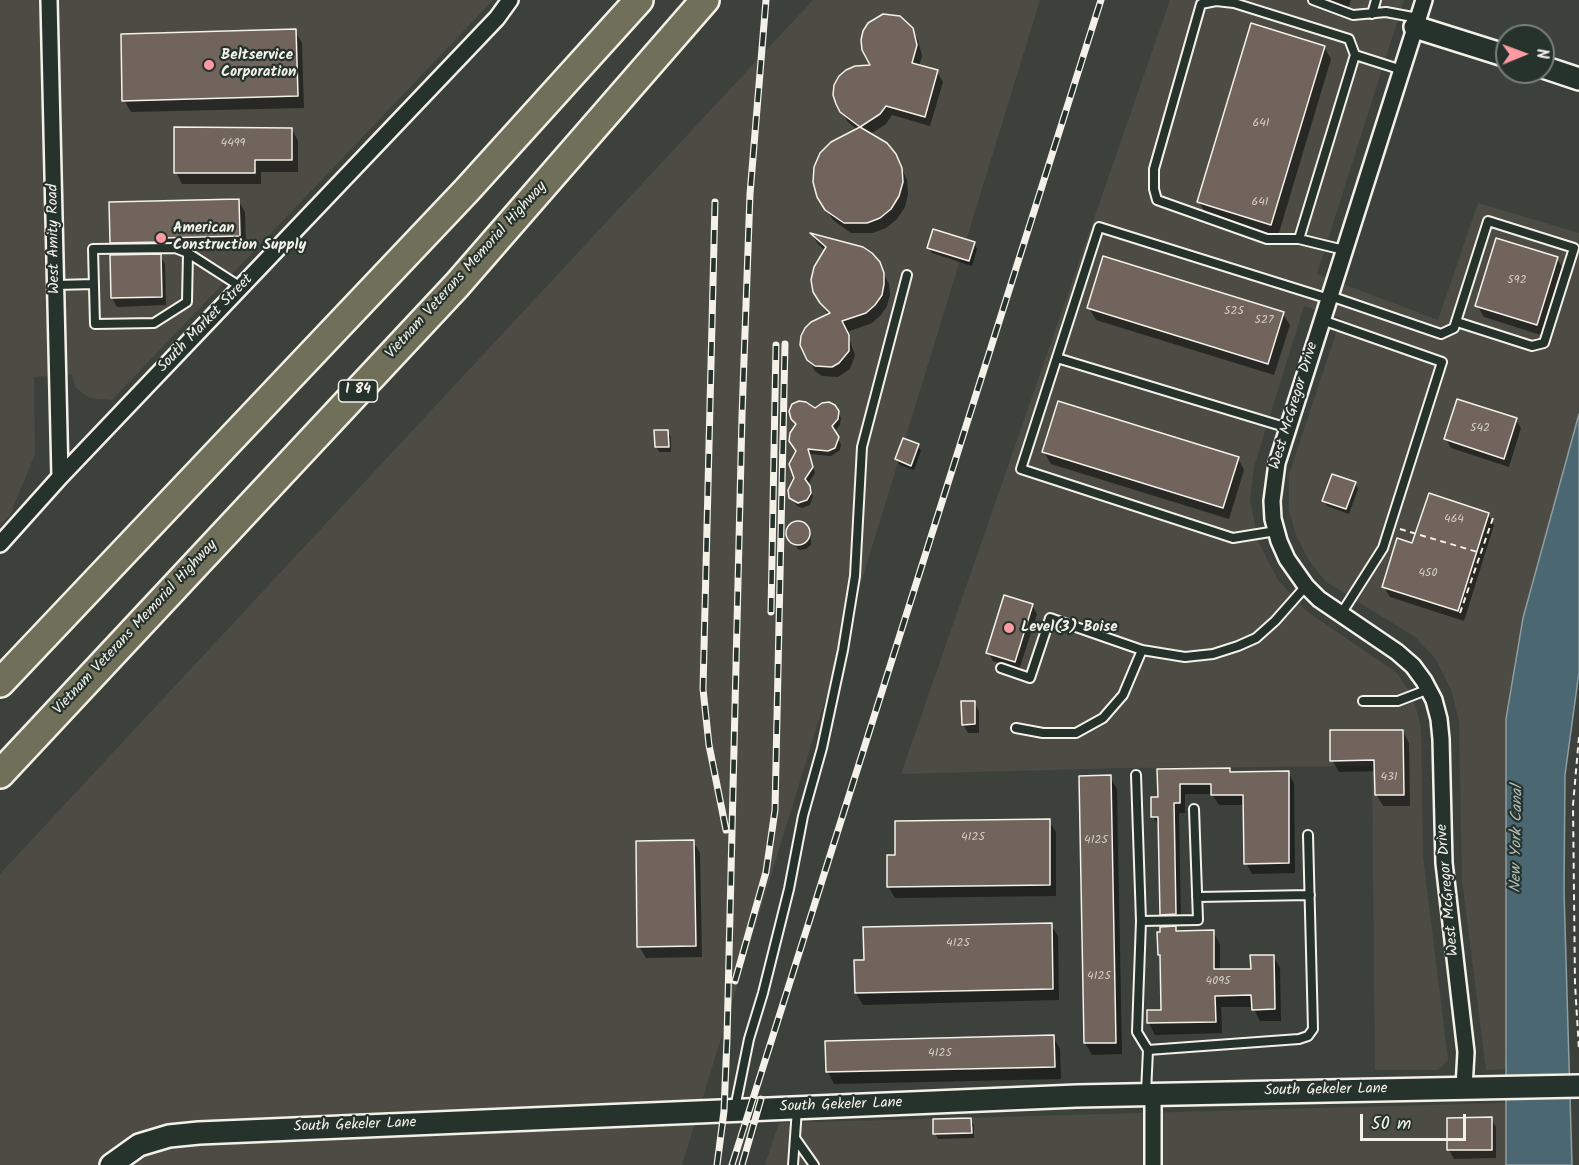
<!DOCTYPE html>
<style>
body{margin:0}
#map{position:relative;width:1579px;height:1165px;overflow:hidden;background:#3c423b;font-family:Kalam,sans-serif}
canvas{display:block}
.north{position:absolute;left:1495px;top:24px;width:60px;height:60px;box-sizing:border-box;background:#26332d;border:2px solid #787f78;border-radius:50%;rotate:89deg;font-size:16px;font-weight:700;line-height:24px;text-align:center;color:#f4f1e8}
.north::after{content:'';display:block;margin:auto;width:21px;height:27px;background:#ff9aa2;clip-path:polygon(50% 0,100% 100%,50% 72%,0 100%)}
.scale{position:absolute;left:1360px;top:1114px;width:106px;height:27px;box-sizing:border-box;border:3px solid #f4f1e8;border-top:0;padding-left:8px;font-size:18px;line-height:21px;white-space:nowrap;color:#f4f1e8;-webkit-text-stroke:4px #26332d;paint-order:stroke}
</style>
<div id="map">
<canvas width="1579" height="1165"></canvas>
<div class="north">N</div>
<div class="scale">50 m</div>
</div>
<script>
const ctx = document.querySelector('canvas').getContext('2d');
ctx.lineJoin = 'round';
function paint(path, color) { ctx.fillStyle = color; ctx.fill(path, 'evenodd'); }
const poly = rows => new Path2D(rows.map(r => 'M' + r).join(''));
function stroke(path, color, width, dash) { ctx.strokeStyle = color; ctx.lineWidth = width; ctx.lineCap = dash ? 'butt' : 'round'; ctx.setLineDash(dash || []); ctx.stroke(path); }
function write(font, color, halo, rows, align = 'center') {
  ctx.font = font + ' Kalam,sans-serif'; ctx.lineWidth = 4.5; ctx.setLineDash([]); ctx.textBaseline = 'middle'; ctx.strokeStyle = halo; ctx.fillStyle = color; for (const [text, x, y, turn = 0] of rows) {
    ctx.save(); ctx.translate(x, y); ctx.rotate((+turn || 0) * Math.PI / 180); ctx.textAlign = isNaN(turn) ? turn : align; if (halo) ctx.strokeText(text, 0, 0); ctx.fillText(text, 0, 0); ctx.restore();
  }
}
paint(poly([
 [0,0,493,0,112,400,89,398,75,387,72,374,34,377,35,454,10,515,0,525],
 [813,0,1040,0,682,1165,0,1165,0,874],
 [1170,0,1404,0,1317,274,1438,320,1478,203,1579,233,1579,414,1523,618,1506,719,1505,1069,1486,1070,1462,879,1459,721,1451,689,1435,658,1415,637,1325,581,1308,559,1296,535,1289,510,1289,474,1341,318,1304,306,1254,467,1250,499,1258,541,1278,580,1305,610,1397,673,1413,697,1421,728,1423,857,1448,1060,1438,1070,1375,1070,1372,766,1121,768,901,774],
 [1505,1103,1506,1165,765,1165,779,1123]
]), '#4c4c45');
const water = poly([
 [1579,414,1579,672,1565,775,1564,891,1572,1165,1506,1165,1506,719,1523,618,1579,414]
]);
paint(water, '#4b6771');
stroke(water, '#8f9ea1', 1.5);
paint(poly([
 [1321,0,1351,0,1348,9],
 [912,29,918,40,922,56,919,66,937,72,943,82,930,126,892,115,886,124,869,135,895,155,907,180,908,194,905,207,897,219,886,228,873,233,851,233,833,220,825,207,858,130,848,122,837,104,872,66],
 [295,31,302,43,304,108,131,112,124,100],
 [1324,47,1331,59,1278,236,1206,214,1199,202],
 [292,129,298,141,298,172,261,172,261,184,182,184,176,172],
 [238,200,245,212,246,247,167,249,167,254,159,254,165,264,166,305,117,307,112,298,120,256,112,242],
 [813,236,878,263,889,284,890,295,887,306,881,315,872,323,847,332,855,355,850,369,838,377,822,376,815,371,809,360,828,315,815,292,826,251,818,244],
 [974,243,977,249,972,266,932,253,929,248],
 [1557,259,1564,270,1544,336,1484,317,1477,305],
 [1089,308,1283,314,1290,325,1274,375,1096,320],
 [815,410,838,412,841,418,840,425,834,433,841,444,840,450,831,456,810,454,815,473,807,486,813,496,810,505,802,508,797,506,789,494,795,479],
 [1516,420,1521,428,1509,467,1451,448,1446,439],
 [667,431,671,437,671,452,659,452,656,446],
 [918,445,921,451,914,470,900,465,896,459],
 [1044,452,1238,458,1244,470,1229,519,1051,464],
 [1355,483,1358,489,1349,514,1327,506,1324,501],
 [1488,514,1494,525,1464,621,1390,597,1384,587],
 [798,523,803,524,811,535,811,545,806,549,799,550,790,539,788,532,794,524],
 [1032,605,1037,614,1019,670,993,661,988,652],
 [974,702,979,711,979,733,968,733,963,724],
 [1403,731,1409,743,1410,806,1383,806,1376,794,1376,771,1339,772,1332,760],
 [1229,769,1231,773,1288,773,1294,783,1295,873,1252,874,1246,863,1245,805,1219,805,1212,794,1185,794,1185,813,1179,813,1181,924,1167,925,1161,914,1159,827,1153,816,1159,798,1159,770],
 [1110,777,1117,789,1122,1054,1092,1055,1085,1043],
 [1049,821,1056,832,1056,896,895,898,888,886,897,856],
 [693,841,700,853,702,957,646,958,639,946],
 [1051,925,1058,936,1059,1000,863,1005,856,993],
 [1175,928,1178,933,1213,932,1220,944,1220,971,1252,970,1273,956,1280,968,1281,1021,1260,1021,1253,1007,1221,1007,1222,1033,1155,1035,1149,1023,1163,1011,1162,959,1159,955],
 [1053,1037,1060,1049,1061,1079,834,1084,828,1072,827,1042],
 [970,1119,974,1125,974,1138,938,1139,935,1133],
 [1448,1119,1491,1119,1496,1127,1496,1158,1454,1159,1449,1150]
]), '#0007');
const building = poly([
 [883,14,900,16,913,28,917,45,912,63,938,70,925,117,886,106,880,114,860,127,887,143,896,154,902,168,903,182,899,196,891,209,880,218,867,223,844,223,825,210,817,197,813,182,814,167,820,153,831,142,860,127,840,112,836,104,833,95,834,85,839,76,846,70,855,66,870,65,862,50,861,40,863,31,868,23,883,14],
 [1251,23,1325,46,1271,225,1197,202,1251,23],
 [296,29,298,96,122,101,121,34,296,29],
 [174,127,292,128,292,160,255,160,255,173,174,173,174,127],
 [239,199,240,236,161,238,161,242,110,243,109,202,239,199],
 [933,229,975,242,969,261,927,248,933,229],
 [810,233,863,247,872,253,880,262,884,273,884,284,882,295,875,305,866,313,842,321,849,335,849,351,839,363,832,367,815,366,807,360,800,345,801,336,805,328,811,322,830,313,820,303,813,292,811,280,814,267,826,247,810,233],
 [1496,238,1558,257,1537,325,1475,306,1496,238],
 [161,254,162,297,111,298,110,255,161,254],
 [1103,256,1284,312,1268,364,1087,308,1103,256],
 [1457,399,1517,418,1504,459,1444,439,1457,399],
 [799,401,806,402,815,408,822,403,829,402,835,405,839,411,838,419,832,426,839,437,835,448,828,451,808,449,813,467,805,479,810,486,811,493,807,500,798,503,789,498,788,490,794,478,789,464,796,451,789,441,790,433,796,424,791,419,789,411,792,404,799,401],
 [1058,401,1239,457,1223,508,1042,452,1058,401],
 [654,430,668,430,669,447,655,447,654,430],
 [903,438,919,444,911,466,895,459,903,438],
 [1332,474,1356,482,1346,509,1322,501,1332,474],
 [1429,493,1489,513,1458,611,1382,587,1397,538,1412,543,1429,493],
 '786 533a12 12 0 1 1 24 0a12 12 0 1 1-24 0Z',
 [1004,595,1033,604,1015,662,986,653,1004,595],
 [961,701,975,701,975,724,962,725,961,701],
 [1330,730,1403,730,1404,795,1375,795,1374,760,1330,761,1330,730],
 [1230,768,1230,772,1289,771,1289,863,1244,864,1243,795,1211,795,1211,784,1180,784,1180,803,1174,803,1176,914,1160,915,1158,817,1151,817,1151,797,1158,797,1157,769,1230,768],
 [1111,775,1116,1043,1084,1043,1079,776,1111,775],
 [1050,819,1050,885,887,887,887,855,895,855,895,821,1050,819],
 [694,840,696,946,637,947,636,841,694,840],
 [1052,923,1053,989,855,993,854,960,864,960,863,927,1052,923],
 [1176,926,1176,931,1214,930,1214,969,1251,969,1250,955,1274,955,1275,1009,1252,1010,1251,995,1215,996,1216,1022,1147,1023,1147,1010,1161,1010,1160,955,1158,955,1157,932,1160,932,1160,927,1176,926],
 [1054,1035,1055,1067,826,1072,825,1041,1054,1035],
 [1492,1117,1492,1150,1447,1150,1447,1118,1492,1117],
 [971,1118,972,1133,933,1134,933,1119,971,1118]
]);
paint(building, '#70645c');
stroke(building, '#f4f1e8', 1.5);
const lane = poly([
 [1313,0,1353,15,1386,12,1418,18],
 [1372,14,1376,0],
 [1299,239,1355,55],
 [1344,250,1299,239,1267,239,1157,200,1154,189,1154,169,1201,4,1216,1,1234,3,1349,39,1355,55,1402,70],
 [188,253,187,302,154,323,95,324,93,249,175,248,188,253,241,287],
 [56,285,94,284],
 [1330,296,1441,334,1454,328,1488,221,1574,248,1544,343,1532,346,1457,322],
 [1322,320,1442,362,1383,548,1341,614],
 [1057,358,1288,428],
 [1276,531,1233,538,1021,469,1099,227,1329,299],
 [1001,668,1030,678,1050,618,1142,650,1185,657,1213,654,1238,646,1256,638,1275,621,1306,586],
 [1363,701,1398,701,1429,689],
 [1016,728,1043,733,1076,733,1103,718,1123,695,1142,650],
 [1136,775,1141,921,1137,1032,1148,1050],
 [1197,897,1310,895],
 [1141,921,1198,920,1194,809],
 [1146,1093,1148,1050,1299,1039,1308,1036,1313,1029,1308,835],
 [735,1108,749,1039,763,993,789,889,803,816,822,748,843,650,855,576,862,447,907,275],
 [795,1138,814,1165],
 [793,1165,797,1109]
]);
const street = poly([
 [49,0,60,477],
 [1424,0,1277,463,1272,501,1273,519,1279,541,1287,559,1306,586,1319,599,1397,652,1413,666,1424,681,1434,700,1439,719,1441,739,1444,863,1466,1052,1464,1088],
 [0,544,60,477,497,18,510,0],
 [1153,1094,1153,1165]
]);
const secondary = poly([
 [1415,27,1507,56],
 [1543,67,1579,79],
 [111,1165,139,1145,169,1136,199,1133,1077,1096,1579,1086]
]);
const highway = poly([
 [0,683,467,190,639,0],
 [0,774,457,285,705,0]
]);
stroke(lane, '#f4f1e8', 12);
stroke(street, '#f4f1e8', 20);
stroke(secondary, '#f4f1e8', 26);
stroke(highway, '#f4f1e8', 32);
stroke(poly([
 [1400,529,1481,553],
 [1460,613,1494,515],
 [1579,737,1573,805,1575,984,1579,1050]
]), '#f4f1e8', 2, [6, 4.5]);
stroke(lane, '#26332d', 8);
stroke(street, '#26332d', 15);
stroke(secondary, '#26332d', 21);
stroke(highway, '#706f59', 27);
const rail = poly([
 [715,202,703,689,709,745,726,830],
 [771,612,776,345],
 [735,981,766,872,775,810,785,344],
 [717,1165,724,1111,727,1039,742,416,750,194,766,0],
 [732,1165,1101,0],
 [742,1165,761,1099]
]);
stroke(rail, '#f4f1e8', 7);
stroke(rail, '#26332d', 4.5, [14]);
for (const [x, y, r, color] of [
 [209,65,6,"#ff9aa2"],
 [161,238,6,"#ff9aa2"],
 [1009,628,6,"#ff9aa2"]
]) { const dot = new Path2D(); dot.arc(x, y, r, 0, 2 * Math.PI); ctx.fillStyle = color; ctx.fill(dot); stroke(dot, '#26332d', 2); }
write('12px', '#d3cec5', null, [
 ["641",1261,124],
 ["4499",233,144],
 ["641",1260,203],
 ["592",1517,281],
 ["525",1234,312],
 ["527",1264,321],
 ["542",1480,429],
 ["464",1454,520],
 ["450",1428,574],
 ["431",1389,778],
 ["4125",973,838],
 ["4125",1096,841],
 ["4125",958,944],
 ["4125",1099,977],
 ["4095",1218,982],
 ["4125",940,1054]
]);
for (const [x, y, w] of [
 [358,391,39]
]) { const box = new Path2D(); box.roundRect(x - w / 2, y - 11, w, 22, 4.5); ctx.fillStyle = '#26332d'; ctx.fill(box); stroke(box, '#f4f1e8', 1.5); }
write('bold 14px', '#f4f1e8', null, [
 ["I 84",358,391]
]);
write('bold 15px', '#f4f1e8', '#26332d', [
 ["Beltservice",221,56],
 ["Corporation",221,73],
 ["American",173,229],
 ["Construction Supply",173,246],
 ["Level(3) Boise",1021,628]
], 'left');
write('15px', '#f4f1e8', '#26332d', [
 ["West Amity Road",55,239,-91],
 ["Vietnam Veterans Memorial Highway",467,271,-48],
 ["South Market Street",206,324,-46],
 ["West McGregor Drive",1295,406,-73],
 ["Vietnam Veterans Memorial Highway",136,628,-47],
 ["West McGregor Drive",1449,890,-95],
 ["South Gekeler Lane",1326,1091,-1],
 ["South Gekeler Lane",841,1106,-2],
 ["South Gekeler Lane",355,1126,-2]
]);
write('italic 16px', '#b0bab8', '#26332d', [
 ["New York Canal",1518,839,-89]
]);
</script>
